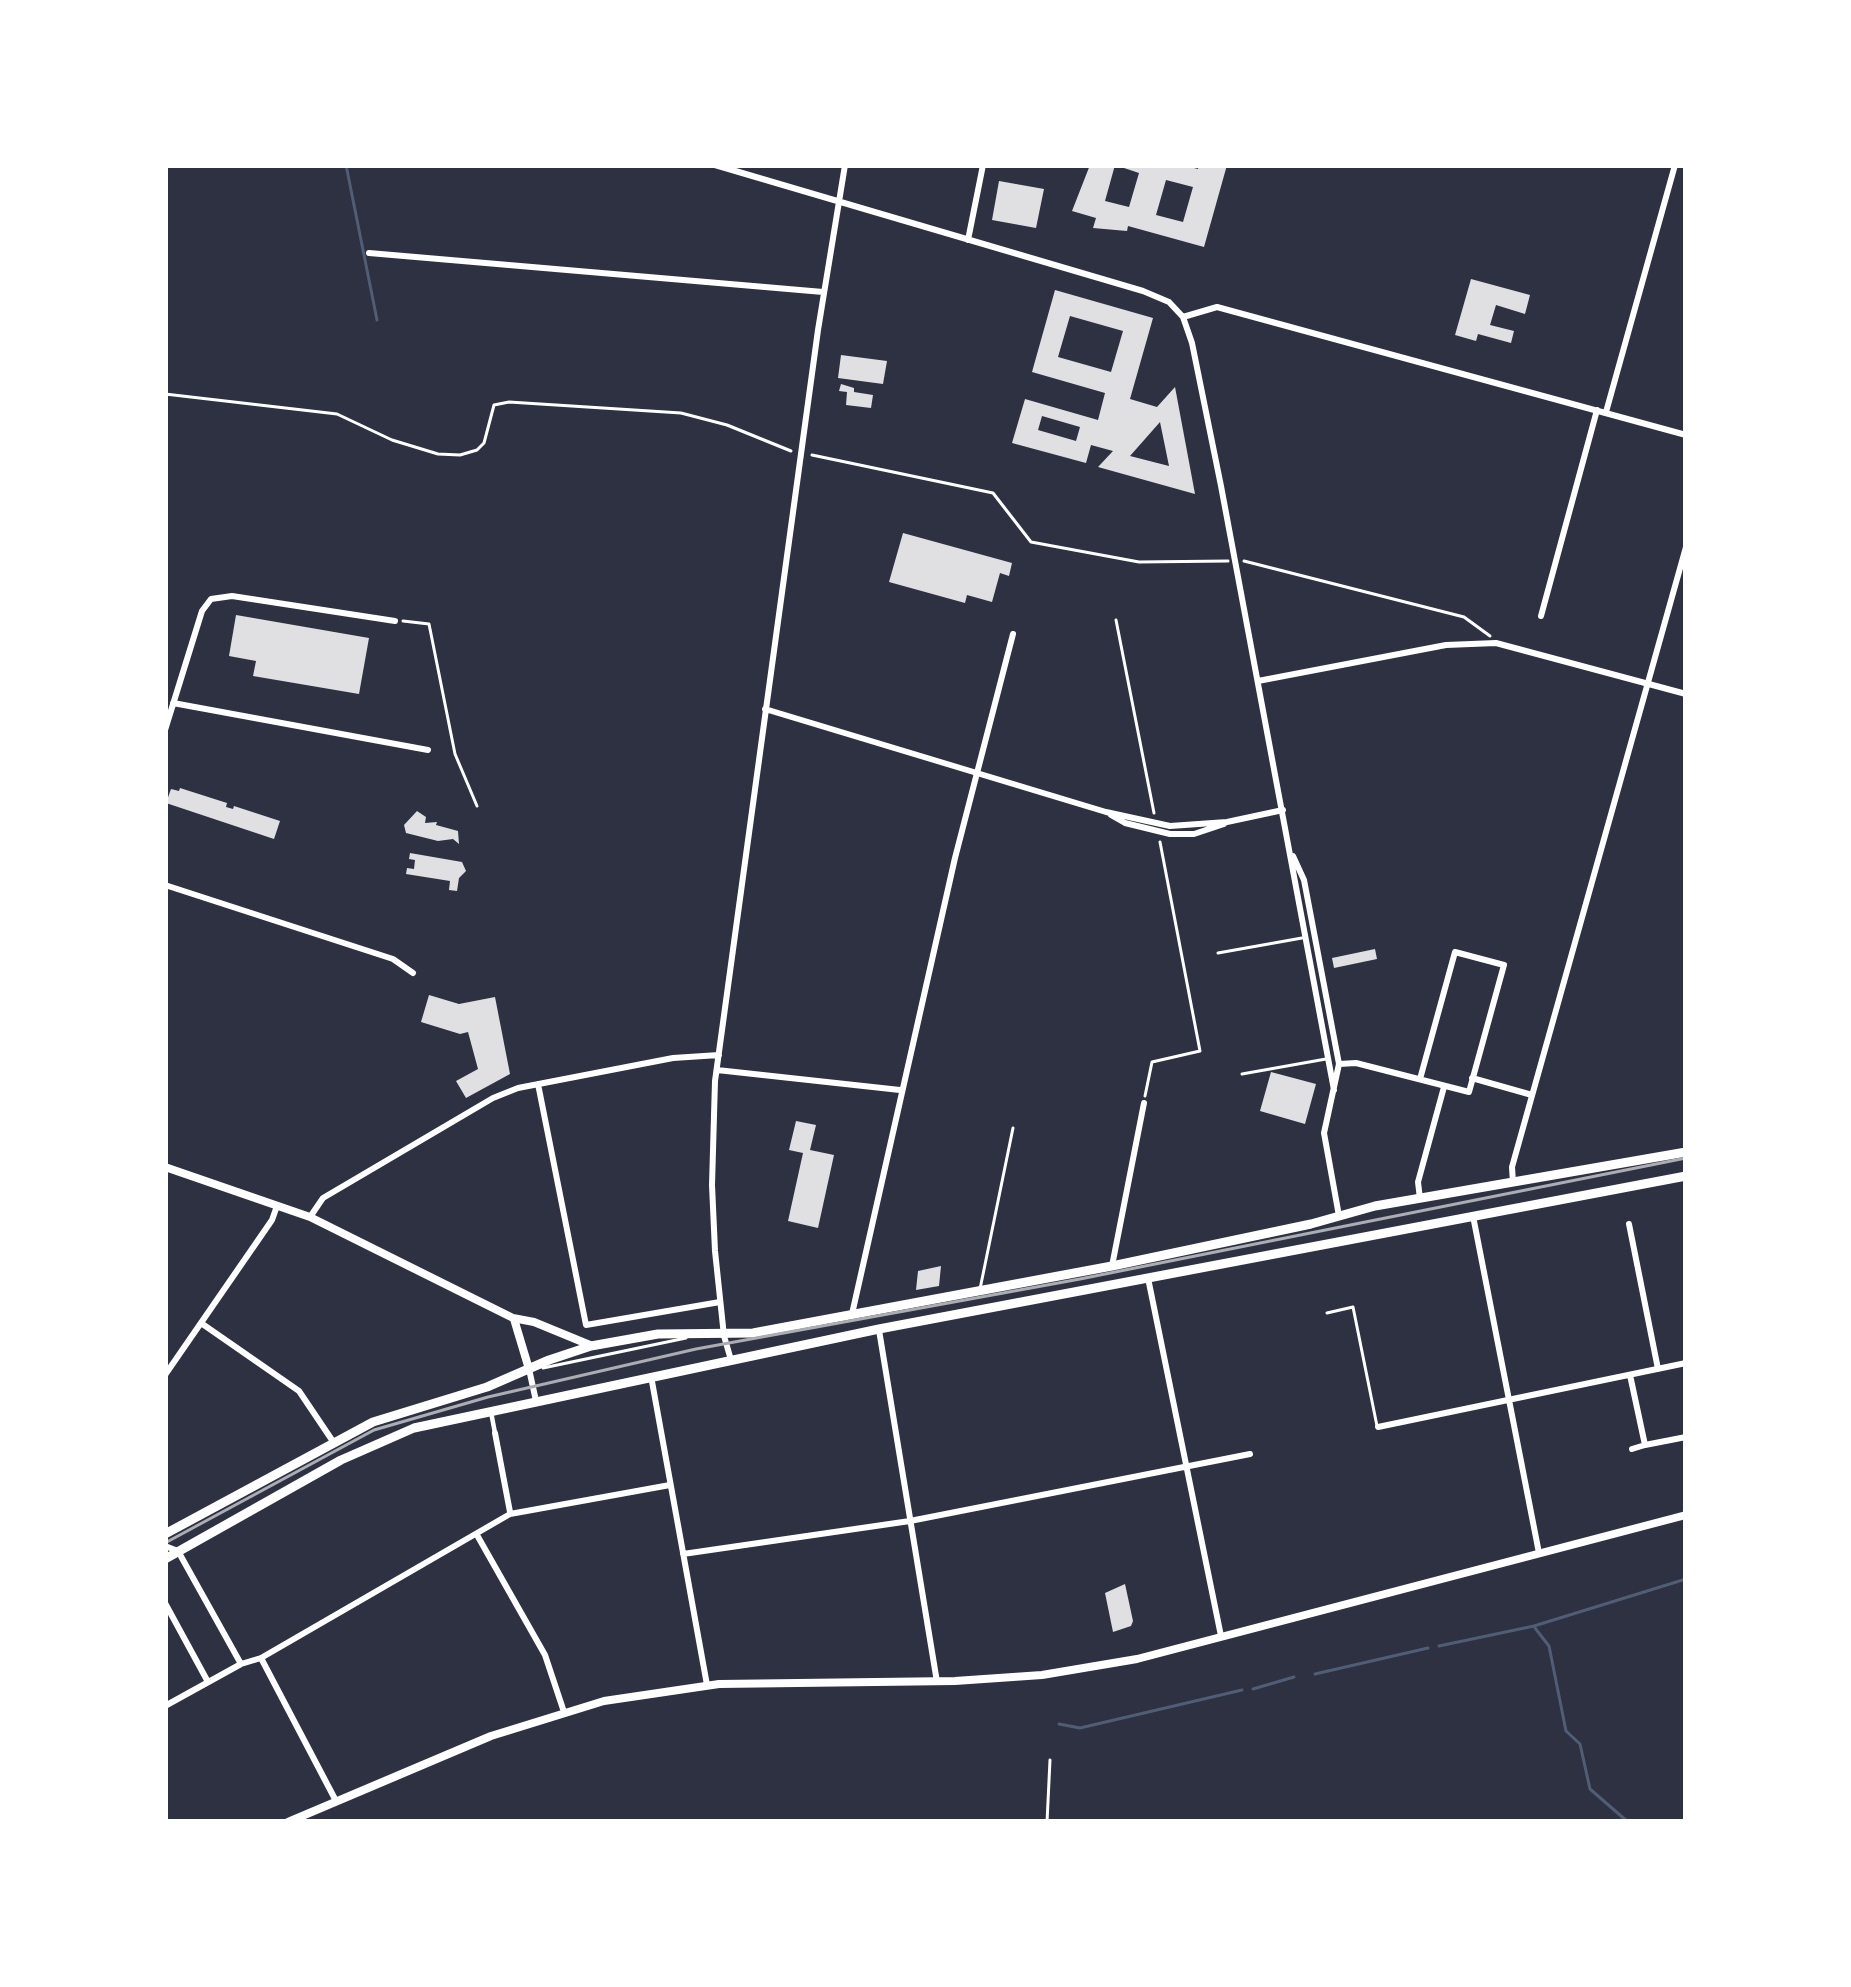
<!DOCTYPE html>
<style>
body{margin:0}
#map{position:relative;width:1851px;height:1987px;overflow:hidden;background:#2d3142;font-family:Commissioner,sans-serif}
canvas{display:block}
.frame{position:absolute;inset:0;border:168px solid #fff;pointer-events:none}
</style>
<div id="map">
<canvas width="1851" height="1987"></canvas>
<div class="frame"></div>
</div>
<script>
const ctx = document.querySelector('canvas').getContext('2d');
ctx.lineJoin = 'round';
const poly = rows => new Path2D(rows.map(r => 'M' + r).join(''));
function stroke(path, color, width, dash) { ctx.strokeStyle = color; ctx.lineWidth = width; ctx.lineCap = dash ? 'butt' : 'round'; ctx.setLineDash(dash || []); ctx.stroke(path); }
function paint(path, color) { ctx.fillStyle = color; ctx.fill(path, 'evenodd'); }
stroke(poly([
 [346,165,377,320],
 [1535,1628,1549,1646,1566,1731,1580,1744,1590,1789,1628,1822],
 [1439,1646,1534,1626,1686,1579],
 [1315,1674,1428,1648],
 [1253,1689,1294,1677],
 [1059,1724,1080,1728,1242,1690]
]), '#4f5d75', 3);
paint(poly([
 [1090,165,1115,165,1105,201,1129,207,1139,173,1115,165,1182,165,1198,169,1199,165,1227,165,1204,247,1128,226,1127,231,1093,228,1096,218,1072,211],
 [1166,180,1193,187,1183,222,1156,215],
 [999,181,1044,189,1036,228,992,220],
 [1471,279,1530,295,1525,314,1496,305,1490,325,1514,331,1511,343,1478,334,1476,341,1455,335],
 [1055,290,1153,318,1130,399,1157,407,1175,387,1195,494,1098,467,1113,451,1091,445,1086,463,1012,443,1025,399,1098,420,1105,393,1032,372],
 [1070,316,1123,331,1111,372,1058,357],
 [1042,416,1080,427,1076,441,1038,430],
 [1160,422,1169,466,1130,456],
 [841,355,887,361,883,384,838,378],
 [841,384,854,388,854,392,873,395,871,408,846,405,847,392,839,391],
 [903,533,1012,563,1009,576,1000,573,992,602,967,595,965,603,889,582],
 [236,615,369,638,359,694,253,676,256,661,229,656],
 [180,788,227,803,226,807,233,809,234,806,280,821,274,839,166,803,171,789,179,791],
 [417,811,426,817,425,823,437,822,436,825,458,831,459,844,453,839,438,841,406,833,404,825],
 [410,853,462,862,466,871,459,878,457,891,449,890,450,881,406,874,407,868,414,869,415,860,409,859],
 [1375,949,1377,959,1334,968,1332,958],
 [429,995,459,1004,495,997,510,1074,466,1098,456,1081,478,1069,468,1032,460,1034,421,1022],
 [1271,1072,1316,1084,1305,1124,1260,1111],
 [796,1121,816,1125,810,1150,834,1155,818,1228,788,1221,803,1153,789,1150],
 [941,1266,939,1286,916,1290,918,1271],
 [1125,1584,1133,1621,1131,1626,1113,1632,1105,1593]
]), '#e0e0e3');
stroke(poly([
 [165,394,337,414,392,440,438,454,460,455,477,450,484,443,494,405,509,402,681,413,727,425,791,451],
 [812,455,993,493,1031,542,1139,562,1228,561],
 [1244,561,1464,617,1490,636],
 [1116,620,1154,813],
 [403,621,429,624,455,754,477,806],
 [1145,1096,1152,1062,1200,1051,1160,842],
 [1047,1822,1050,1760]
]), '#fff', 3);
stroke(poly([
 [1218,953,1302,938],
 [1242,1074,1326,1059],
 [980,1289,1013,1128],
 [1327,1313,1353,1307,1377,1426],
 [543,1368,686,1338]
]), '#fff', 3);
stroke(poly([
 [491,1412,495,1433]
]), '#fff', 4.5);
stroke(poly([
 [715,165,1143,291,1169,302,1183,317,1192,343,1221,486,1334,1090],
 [968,240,983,165],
 [369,253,823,292],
 [1183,317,1217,307,1686,435],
 [1606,412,1675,165],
 [1541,616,1597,410],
 [1258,681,1446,645,1496,643,1686,694],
 [173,703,428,750],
 [765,709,1106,812,1170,826,1227,822,1283,810],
 [165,730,202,611,211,599,232,596,395,621],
 [1111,815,1125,823,1170,834,1194,834,1224,824],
 [1293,856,1304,880,1339,1064,1324,1133,1339,1216],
 [165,885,393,959,413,973],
 [1339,1064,1356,1063,1469,1092,1504,965,1455,952,1420,1079],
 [717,1070,900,1090],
 [1472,1078,1532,1095],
 [538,1084,586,1325,720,1302],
 [1513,1183,1512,1167,1686,547],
 [1420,1199,1418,1182,1444,1087],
 [1473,1216,1539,1553],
 [310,1217,323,1198,493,1098,518,1088,673,1058,719,1055],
 [1629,1224,1658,1369],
 [1112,1266,1144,1103],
 [1148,1278,1221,1636],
 [852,1314,955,858,1013,634],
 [201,1323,299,1391,334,1443],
 [879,1330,937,1682],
 [731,1360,724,1336,715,1251,712,1185,715,1081,818,330,845,165],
 [529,1369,536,1401],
 [165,1375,272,1220,277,1206],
 [1630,1375,1645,1445,1686,1437],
 [651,1376,707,1685],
 [1378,1427,1686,1363],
 [495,1433,510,1512],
 [1632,1449,1645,1445],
 [477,1535,545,1655,564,1712],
 [165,1546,178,1551,241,1664],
 [683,1554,910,1521,1250,1454],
 [165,1603,208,1682],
 [261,1658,336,1801],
 [165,1706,241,1664,261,1658,510,1514,670,1485]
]), '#fff', 6);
stroke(poly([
 [165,1167,310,1217,513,1318,534,1322,590,1345],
 [514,1319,529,1369],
 [288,1822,491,1736,604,1701,719,1684,955,1681,1042,1675,1137,1659,1686,1515]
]), '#fff', 8);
stroke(poly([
 [165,1534,373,1422,487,1387,549,1360,591,1346,658,1334,753,1333,1112,1266,1311,1224,1375,1206,1686,1152],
 [165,1559,341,1460,414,1428,879,1329,1686,1176]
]), '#fff', 9);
stroke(poly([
 [165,1543,374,1430,488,1397,696,1349,1080,1279,1686,1158]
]), '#abadb3', 3);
</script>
